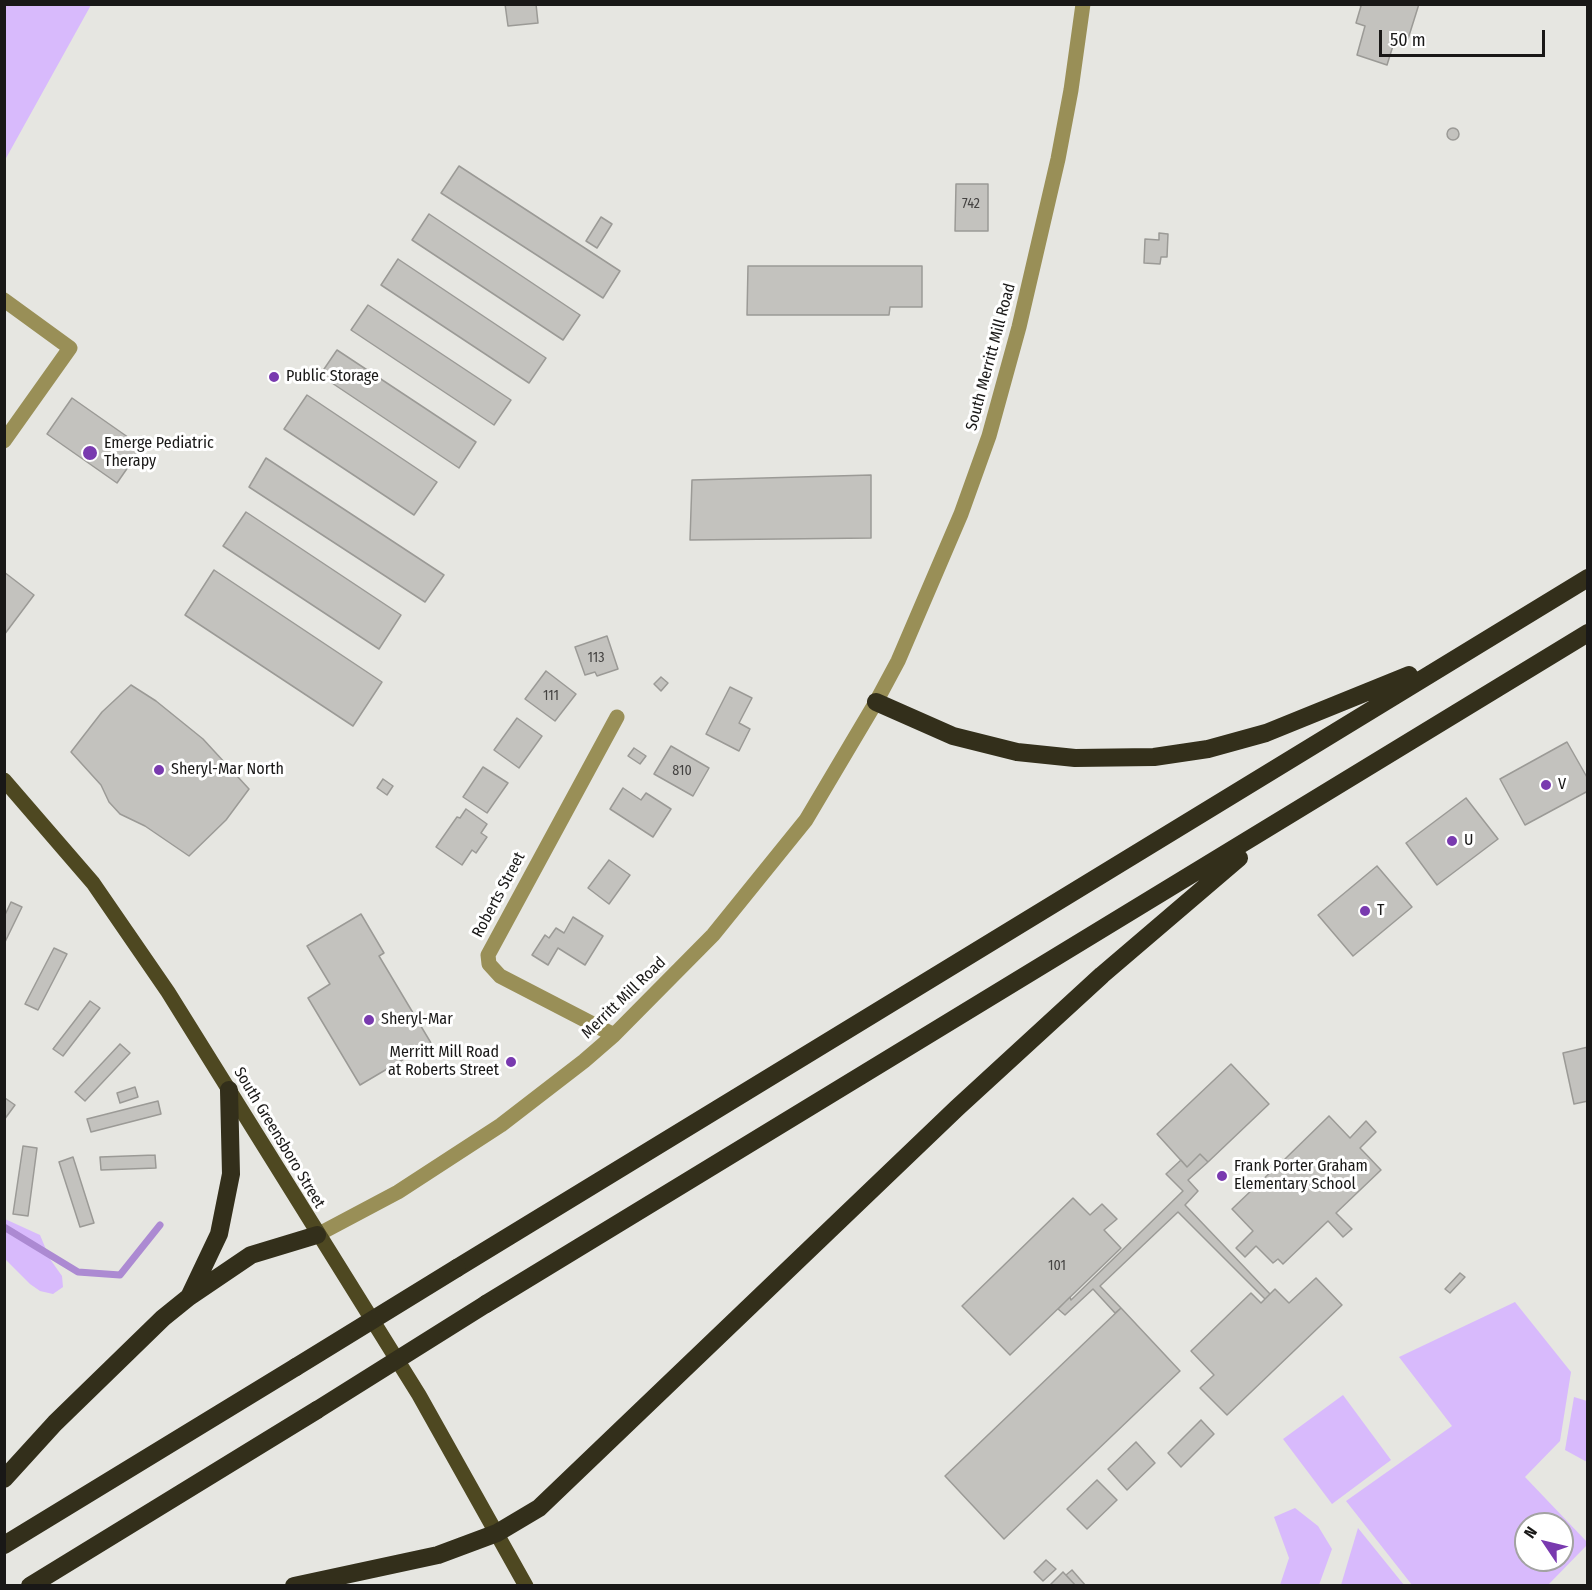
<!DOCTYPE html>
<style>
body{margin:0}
#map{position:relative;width:1592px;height:1590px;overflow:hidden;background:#e6e6e1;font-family:"Fira Sans Condensed",sans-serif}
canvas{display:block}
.frame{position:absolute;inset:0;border:6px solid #191817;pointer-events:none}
.north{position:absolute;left:1514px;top:1512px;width:60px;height:60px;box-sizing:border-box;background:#fff;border:2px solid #a3a3a2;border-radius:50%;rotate:305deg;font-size:16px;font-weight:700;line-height:24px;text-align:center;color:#191817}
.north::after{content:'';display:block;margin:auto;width:21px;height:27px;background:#793aaf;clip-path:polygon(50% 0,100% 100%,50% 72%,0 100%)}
.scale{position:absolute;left:1379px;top:30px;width:166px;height:27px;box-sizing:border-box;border:3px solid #191817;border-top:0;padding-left:8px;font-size:18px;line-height:21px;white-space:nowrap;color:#191817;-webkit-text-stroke:4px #fff;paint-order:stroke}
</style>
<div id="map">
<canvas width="1592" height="1590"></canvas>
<div class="frame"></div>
<div class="north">N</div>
<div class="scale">50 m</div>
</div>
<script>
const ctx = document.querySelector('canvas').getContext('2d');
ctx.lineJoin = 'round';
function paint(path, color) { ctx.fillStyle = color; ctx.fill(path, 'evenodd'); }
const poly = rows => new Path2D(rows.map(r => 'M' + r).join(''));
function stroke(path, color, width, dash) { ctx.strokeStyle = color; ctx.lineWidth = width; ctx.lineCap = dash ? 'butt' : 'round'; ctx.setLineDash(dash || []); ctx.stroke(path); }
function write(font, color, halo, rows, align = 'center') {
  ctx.font = font + ' "Fira Sans Condensed",sans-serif'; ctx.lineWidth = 6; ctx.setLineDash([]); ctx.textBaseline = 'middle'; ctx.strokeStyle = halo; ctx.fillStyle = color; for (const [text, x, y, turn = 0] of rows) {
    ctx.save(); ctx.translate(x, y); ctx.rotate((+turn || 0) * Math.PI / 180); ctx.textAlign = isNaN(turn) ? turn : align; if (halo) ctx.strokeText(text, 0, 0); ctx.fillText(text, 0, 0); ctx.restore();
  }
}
paint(poly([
 [5,4,91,5,5,160,4,5],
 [5,1219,40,1235,50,1259,62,1276,63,1287,53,1294,40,1291,30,1284,5,1259],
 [1515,1302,1571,1372,1560,1441,1525,1477,1587,1542,1587,1545,1548,1585,1412,1585,1346,1501,1452,1426,1399,1357],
 [1526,1524,1562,1524,1562,1560,1526,1560],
 [1343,1395,1391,1460,1332,1504,1283,1439],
 [1574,1397,1587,1401,1587,1462,1565,1450],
 [1295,1508,1318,1526,1332,1549,1319,1585,1280,1585,1289,1558,1274,1517],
 [1358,1528,1404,1585,1341,1585]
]), '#d8bafc');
stroke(poly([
 [4,1227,78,1272,120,1275,160,1225]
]), '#ac8ad2', 7);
const building = poly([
 [505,4,536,4,538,23,508,26,505,4],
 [1357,4,1419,4,1408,39,1396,36,1387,65,1357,55,1365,26,1356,23,1361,6,1357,4],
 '1447 134a6 6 0 1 1 12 0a6 6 0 1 1-12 0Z',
 [459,166,620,271,603,298,441,193,459,166],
 [956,184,988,184,988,231,955,231,956,184],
 [429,214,580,315,563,340,412,240,429,214],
 [601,217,612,224,597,248,586,241,601,217],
 [1159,233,1168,234,1167,257,1161,257,1160,264,1144,263,1145,239,1159,240,1159,233],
 [398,259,546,358,529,383,381,285,398,259],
 [748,266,922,266,922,307,890,307,889,315,747,315,748,266],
 [368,305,511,400,494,425,351,330,368,305],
 [337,350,476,442,459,468,320,375,337,350],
 [307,395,437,482,414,515,284,429,307,395],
 [72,398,142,447,117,483,47,434,72,398],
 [266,458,444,575,425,602,249,487,266,458],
 [871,475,871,538,690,540,692,480,871,475],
 [246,512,401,615,379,649,223,546,246,512],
 [214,570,382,682,353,726,185,615,214,570],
 [4,572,34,595,4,635,4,572],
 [607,636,618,669,597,676,595,672,585,675,575,647,607,636],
 [546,671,576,694,555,721,525,699,546,671],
 [661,677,668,683,661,691,654,684,661,677],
 [131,685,156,701,203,739,249,789,226,820,189,856,145,826,120,814,109,802,101,785,71,752,102,712,131,685],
 [730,687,752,698,739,723,750,729,739,751,706,734,730,687],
 [517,718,542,736,519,768,494,750,517,718],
 [1567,742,1588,779,1588,791,1525,825,1500,779,1567,742],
 [671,746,709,768,693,796,654,774,671,746],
 [634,748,646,756,640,764,628,756,634,748],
 [483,767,508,783,487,813,463,797,483,767],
 [383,779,393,786,387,795,377,788,383,779],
 [623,788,641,800,646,793,671,809,653,837,610,809,623,788],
 [1466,798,1498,839,1437,885,1406,843,1466,798],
 [466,809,487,824,481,833,487,837,476,853,472,850,462,865,436,847,457,817,460,818,466,809],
 [609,860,630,875,609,904,588,888,609,860],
 [1377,866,1412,907,1353,956,1318,915,1377,866],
 [11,902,22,907,4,944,4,917,11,902],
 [361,914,384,953,379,956,431,1043,360,1085,308,998,330,984,307,946,361,914],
 [573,917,603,936,585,965,558,948,548,965,532,955,545,935,549,938,556,928,564,933,573,917],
 [54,948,67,954,38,1010,25,1004,54,948],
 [90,1001,100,1008,63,1056,53,1049,90,1001],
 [120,1044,130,1053,85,1101,75,1092,120,1044],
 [1588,1047,1588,1101,1574,1104,1563,1053,1588,1047],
 [1231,1064,1269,1104,1208,1162,1200,1154,1187,1167,1157,1134,1231,1064],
 [135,1087,138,1097,120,1103,117,1093,135,1087],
 [5,1098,15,1105,4,1120,4,1099,5,1098],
 [158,1101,161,1114,91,1132,87,1119,158,1101],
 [1329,1116,1350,1138,1366,1121,1376,1132,1360,1148,1381,1170,1336,1213,1352,1229,1343,1237,1328,1221,1283,1264,1278,1259,1273,1263,1256,1246,1245,1257,1236,1248,1253,1231,1232,1209,1278,1165,1281,1169,1288,1162,1285,1159,1329,1116],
 [23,1146,37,1148,28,1216,13,1214,23,1146],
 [1200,1154,1208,1162,1188,1180,1198,1191,1185,1205,1270,1294,1265,1299,1178,1212,1100,1286,1121,1308,1115,1313,1093,1289,1065,1315,1058,1309,1070,1297,1071,1300,1183,1191,1166,1174,1181,1160,1187,1167,1200,1154],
 [155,1155,156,1168,101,1170,100,1157,155,1155],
 [73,1157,94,1223,80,1227,59,1162,73,1157],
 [1073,1198,1090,1215,1102,1204,1117,1219,1104,1230,1121,1248,1010,1355,962,1306,1073,1198],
 [1460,1273,1465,1277,1450,1293,1445,1289,1460,1273],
 [1316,1278,1342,1305,1227,1415,1200,1388,1214,1375,1191,1351,1251,1293,1261,1303,1275,1289,1289,1303,1316,1278],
 [1121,1308,1180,1371,1004,1539,945,1476,1121,1308],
 [1201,1420,1214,1434,1181,1467,1168,1453,1201,1420],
 [1136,1442,1155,1463,1127,1490,1108,1469,1136,1442],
 [1097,1480,1117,1500,1087,1529,1067,1509,1097,1480],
 [1046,1560,1056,1569,1043,1581,1034,1572,1046,1560],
 [1072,1570,1086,1586,1076,1586,1066,1575,1072,1570],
 [1063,1572,1076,1586,1049,1586,1063,1572]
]);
paint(building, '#c3c2be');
stroke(building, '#9b9a96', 1.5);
stroke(poly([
 [4,300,70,348,4,441],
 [614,1035,500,976,489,964,488,955,617,717],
 [317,1235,398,1192,501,1125,584,1061,614,1035,713,935,806,820,876,702,898,661,961,514,989,436,1019,327,1058,159,1071,90,1083,4]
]), '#998f57', 15);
stroke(poly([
 [4,780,93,883,168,992,419,1395,526,1586]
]), '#4e4821', 15);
stroke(poly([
 [876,702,953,736,1017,752,1075,758,1154,757,1208,749,1266,733,1409,675],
 [457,1268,1588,578],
 [190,1295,219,1234,231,1174,229,1090],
 [486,1304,1588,633],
 [4,1479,55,1423,163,1318,189,1297,251,1255,317,1235],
 [4,1545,296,1367],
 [30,1586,317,1410],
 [294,1586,438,1555,497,1533,539,1508,957,1108,1102,975,1239,858]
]), '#332f1b', 18);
stroke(poly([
 [296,1367,457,1268],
 [317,1410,486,1304]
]), '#332f1b', 18);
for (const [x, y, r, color] of [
 [274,377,6,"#793aaf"],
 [90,453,8,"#793aaf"],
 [159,770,6,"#793aaf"],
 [1546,785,6,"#793aaf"],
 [1452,841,6,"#793aaf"],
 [1365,911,6,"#793aaf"],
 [369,1020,6,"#793aaf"],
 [511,1062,6,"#793aaf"],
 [1222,1176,6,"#793aaf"]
]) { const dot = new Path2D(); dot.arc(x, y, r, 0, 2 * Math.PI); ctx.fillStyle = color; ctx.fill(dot); stroke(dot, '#fff', 2); }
write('14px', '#444241', null, [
 ["742",971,204],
 ["113",596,658],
 ["111",551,696],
 ["810",682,771],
 ["101",1057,1266]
]);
write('16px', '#191817', '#fff', [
 ["South Merritt Mill Road",991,357,-75],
 ["Roberts Street",499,895,-62],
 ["Merritt Mill Road",624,998,-44],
 ["South Greensboro Street",279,1138,59]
]);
write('16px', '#191817', '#fff', [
 ["Public Storage",286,377],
 ["Emerge Pediatric",104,444],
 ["Therapy",104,462],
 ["Sheryl-Mar North",171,770],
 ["V",1558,785],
 ["U",1464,841],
 ["T",1377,911],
 ["Sheryl-Mar",381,1020],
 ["Merritt Mill Road",499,1053,"right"],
 ["at Roberts Street",499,1071,"right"],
 ["Frank Porter Graham",1234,1167],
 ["Elementary School",1234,1185]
], 'left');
</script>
